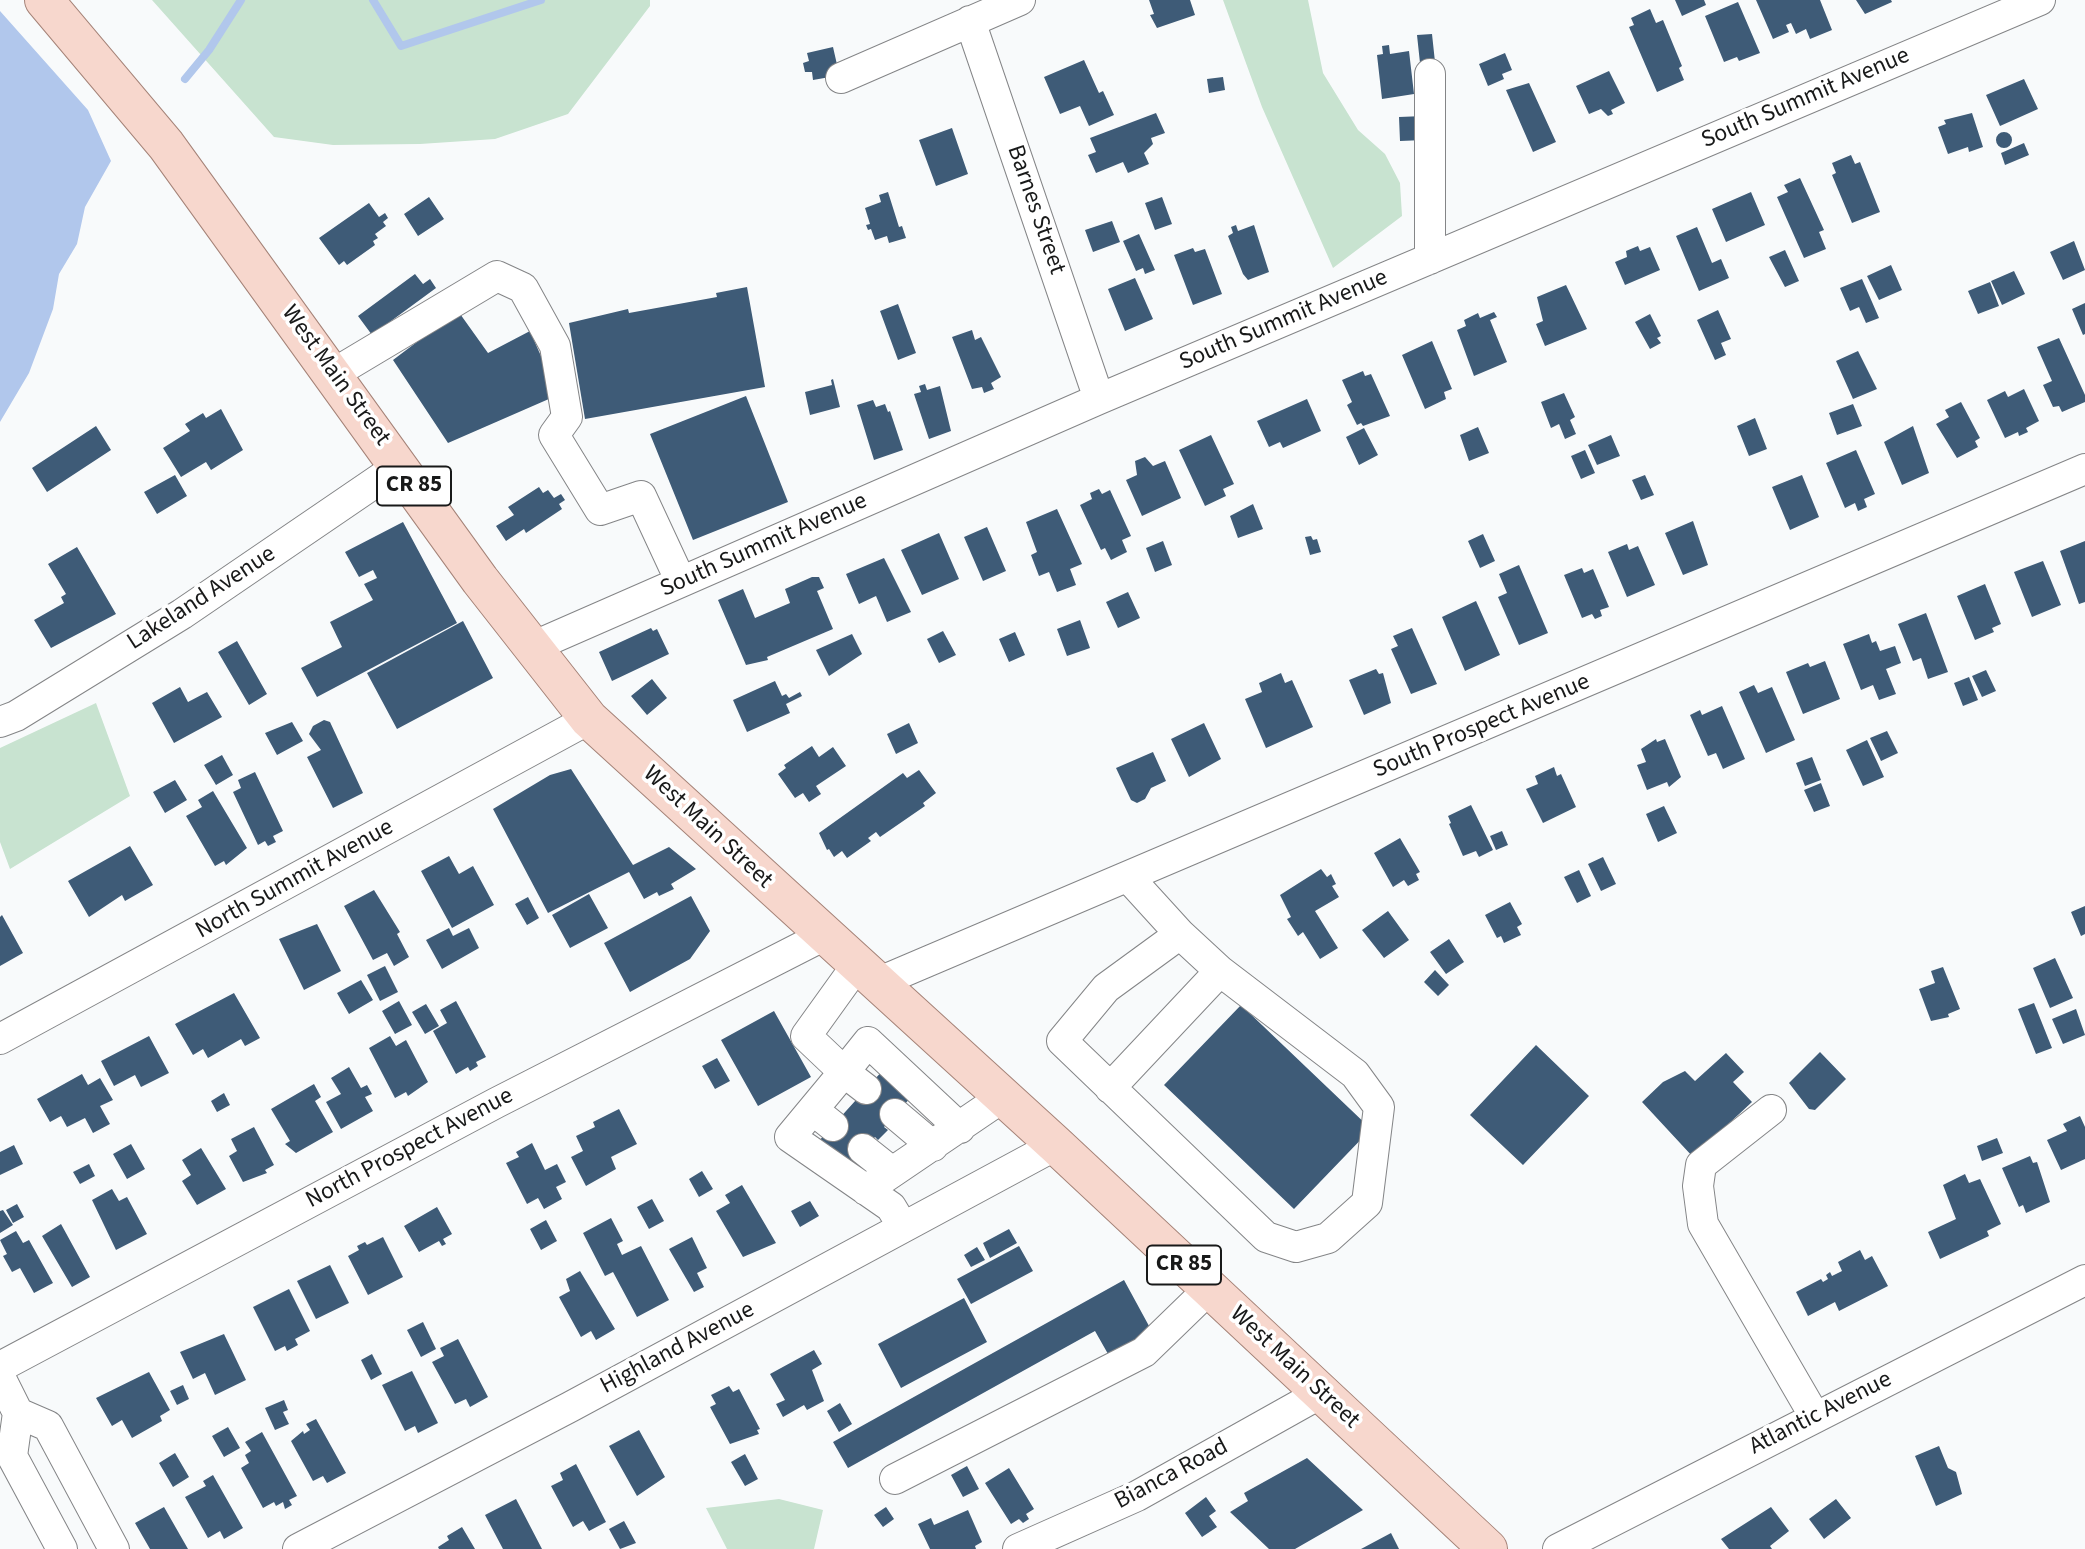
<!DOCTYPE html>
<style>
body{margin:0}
canvas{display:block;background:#f8fafb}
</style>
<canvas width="2085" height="1549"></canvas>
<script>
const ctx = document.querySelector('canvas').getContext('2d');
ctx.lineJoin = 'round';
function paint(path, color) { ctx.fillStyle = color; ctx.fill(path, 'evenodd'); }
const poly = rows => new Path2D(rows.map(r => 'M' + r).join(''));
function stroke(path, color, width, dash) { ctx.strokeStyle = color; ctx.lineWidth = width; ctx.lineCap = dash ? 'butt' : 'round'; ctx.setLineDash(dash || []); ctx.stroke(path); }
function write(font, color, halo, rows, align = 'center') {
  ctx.font = font + ' "Source Sans 3",sans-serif'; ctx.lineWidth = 7; ctx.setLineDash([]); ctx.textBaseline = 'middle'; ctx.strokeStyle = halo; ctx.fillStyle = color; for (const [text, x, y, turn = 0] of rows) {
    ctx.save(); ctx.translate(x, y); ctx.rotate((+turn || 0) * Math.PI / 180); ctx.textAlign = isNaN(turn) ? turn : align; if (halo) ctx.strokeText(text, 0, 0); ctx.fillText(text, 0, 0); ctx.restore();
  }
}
paint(poly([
 [152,0,650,0,650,6,568,114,495,139,420,144,333,145,274,137],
 [1223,0,1308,0,1323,73,1358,130,1385,154,1400,183,1402,216,1333,268,1262,107],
 [96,703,130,796,10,869,0,842,0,748],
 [779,1499,823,1510,814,1549,727,1549,706,1508]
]), '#c8e3d0');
paint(poly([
 [0,11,88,110,111,161,85,207,77,244,59,274,53,309,29,373,0,422]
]), '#b1c7ec');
stroke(poly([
 [373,0,401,46,541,0],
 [185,79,209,50,241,0]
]), '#b1c7ec', 8);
paint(poly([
 [1149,0,1190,0,1195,15,1157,28,1150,15,1154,14],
 [1675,0,1704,0,1706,5,1682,16],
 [1756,0,1820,0,1832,30,1810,39,1806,29,1796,34,1791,23,1786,25,1789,32,1773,39],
 [1856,0,1891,0,1892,2,1865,14],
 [1738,2,1760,53,1739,61,1737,57,1724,62,1705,16],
 [1650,9,1656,23,1663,20,1682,66,1679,68,1684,80,1657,92,1629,27,1634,25,1631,18],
 [1432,34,1435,62,1420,63,1417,35],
 [1389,45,1390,54,1409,51,1414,94,1382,99,1377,55,1383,54,1382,46],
 [833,47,838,69,830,77,813,80,812,72,805,72,803,63,809,61,807,53],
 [1505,53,1512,70,1502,74,1504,79,1488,86,1479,64],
 [1084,60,1099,93,1103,91,1114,115,1089,126,1080,106,1060,114,1044,77],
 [1609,71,1625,103,1611,110,1613,114,1608,116,1601,109,1589,114,1576,86],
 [1223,77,1225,90,1209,93,1207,79],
 [2024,79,2038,109,2000,126,1986,95],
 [1529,83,1556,142,1533,152,1506,90],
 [1156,113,1165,133,1151,138,1153,144,1144,153,1149,164,1128,173,1123,162,1096,173,1088,155,1096,152,1090,138],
 [1972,113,1983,147,1969,152,1968,147,1948,154,1938,127,1946,124,1944,120],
 [1424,116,1424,140,1400,141,1399,117],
 [952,128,968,174,936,186,919,140],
 '1996 140a8 8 0 1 1 16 0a8 8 0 1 1-16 0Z',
 [2024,143,2029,155,2005,165,2001,153],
 [1851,155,1855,164,1860,162,1880,212,1852,223,1832,175,1836,173,1832,163],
 [1800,178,1824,230,1819,232,1826,249,1804,258,1777,197,1788,192,1784,185],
 [888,192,899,227,902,226,906,238,889,243,887,236,875,240,871,229,868,230,866,225,870,224,865,208,881,202,879,195],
 [1751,192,1765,225,1726,242,1712,209],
 [429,197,444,219,418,236,404,214],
 [1162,197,1172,224,1155,230,1145,203],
 [369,203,379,217,385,213,388,218,383,222,386,226,375,234,378,238,373,241,375,245,347,265,344,261,339,265,319,238],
 [1112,221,1120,242,1093,252,1085,230],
 [1236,225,1238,231,1254,225,1269,272,1248,280,1243,274,1228,236,1233,233,1231,227],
 [1697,227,1712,263,1721,259,1729,278,1699,291,1676,236],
 [1139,234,1155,270,1145,274,1143,268,1136,271,1123,241],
 [2074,241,2085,270,2063,280,2050,252],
 [1638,246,1640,251,1650,247,1660,270,1625,285,1615,262,1627,257,1626,251],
 [1193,248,1195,252,1205,249,1222,294,1193,305,1174,255],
 [1785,250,1799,281,1785,287,1769,257],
 [1891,265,1902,290,1879,300,1867,276],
 [2014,271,2025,294,2002,305,1991,281],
 [415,274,423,284,430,279,436,288,372,335,358,316],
 [1135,278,1153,319,1125,331,1108,289],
 [1862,279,1879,318,1866,323,1859,307,1850,311,1840,288],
 [1990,282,1999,306,1978,314,1968,291],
 [1566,285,1587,329,1545,346,1536,324,1543,321,1537,297],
 [747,287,765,387,585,419,569,323,628,309,629,313,717,297,716,293],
 [2085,303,2085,334,2083,335,2072,309],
 [898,304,916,353,898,360,880,311],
 [1718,310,1731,339,1721,343,1726,355,1715,360,1697,320],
 [458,311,488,353,530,331,558,395,448,443,393,360],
 [1494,312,1497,317,1490,320,1507,362,1474,376,1457,330,1466,326,1464,320,1478,313,1480,318],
 [1650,314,1661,336,1657,338,1661,343,1650,349,1635,322],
 [972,330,975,340,981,337,1001,377,991,383,994,389,984,393,982,387,972,389,952,337],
 [2059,338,2085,395,2085,402,2062,412,2059,406,2053,407,2043,385,2052,381,2037,347],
 [1432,341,1452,389,1444,392,1446,399,1425,409,1402,355],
 [1858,351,1877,389,1853,399,1836,361],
 [1363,371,1365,376,1371,374,1390,416,1363,426,1361,423,1357,425,1347,405,1352,402,1342,380],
 [833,379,840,407,810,415,805,392,832,385,831,380],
 [925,384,927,390,940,386,951,431,929,439,914,394,921,392,919,386],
 [2024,389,2039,421,2026,428,2028,432,2019,436,2018,432,2005,438,1987,400,2005,391,2008,397],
 [1564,393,1575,417,1570,420,1576,434,1565,439,1559,424,1551,428,1541,402],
 [746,396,788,502,693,540,650,434],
 [1307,399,1321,431,1283,448,1280,442,1269,447,1257,421],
 [873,400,876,407,885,404,888,412,890,411,903,450,874,460,857,405],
 [1961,402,1980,438,1975,441,1978,447,1957,458,1936,424,1949,417,1945,410],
 [1853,404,1862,426,1837,435,1829,413],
 [221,409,243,450,211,470,206,462,181,477,163,448,190,431,185,424,203,413,206,418],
 [1755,418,1767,449,1749,456,1737,426],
 [96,426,111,450,47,492,32,468],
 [1913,426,1929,473,1902,485,1884,442],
 [1478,427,1489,453,1469,461,1460,435],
 [1364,428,1378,455,1359,465,1346,437],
 [1211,435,1234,484,1223,489,1226,496,1205,506,1179,450],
 [1611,435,1620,456,1597,465,1588,445],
 [1585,450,1595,473,1581,479,1571,456],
 [1856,450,1875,494,1864,499,1867,507,1858,511,1855,503,1845,508,1826,463],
 [1145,457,1153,466,1165,461,1181,498,1142,516,1126,480,1137,475,1135,461],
 [175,475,187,496,157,514,144,492],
 [1645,475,1654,495,1641,500,1632,480],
 [1802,475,1819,517,1790,530,1772,487],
 [539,487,543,493,548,490,554,498,561,494,565,500,559,504,562,509,526,533,524,529,506,541,496,526,514,515,508,507],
 [1099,489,1102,494,1110,490,1131,536,1122,540,1127,552,1111,560,1105,548,1101,550,1080,505,1092,499,1090,493],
 [1253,504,1263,529,1238,538,1230,516],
 [1057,509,1082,564,1070,569,1076,585,1057,592,1049,572,1039,576,1031,555,1037,552,1026,522],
 [1693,521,1708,565,1683,575,1665,533],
 [403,522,457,623,317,697,301,668,342,647,330,622,373,600,364,584,377,578,373,570,359,577,345,552],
 [987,527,1006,571,983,581,964,537],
 [939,533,959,579,922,595,901,550],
 [1483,534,1495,561,1480,568,1468,541],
 [1311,536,1313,540,1317,539,1321,552,1310,555,1305,537],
 [1163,541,1172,565,1155,572,1146,548],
 [2085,541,2085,602,2079,604,2060,551],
 [1627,544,1629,550,1638,546,1655,585,1627,597,1608,552],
 [77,547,116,614,51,648,34,620,64,603,61,597,66,594,48,564],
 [884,558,911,612,887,622,876,596,859,604,846,574],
 [2043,561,2061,605,2032,617,2014,572],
 [1519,565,1548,633,1519,645,1498,597,1507,593,1499,574],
 [1582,568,1584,573,1593,569,1609,607,1600,610,1602,616,1595,619,1592,614,1582,618,1564,575],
 [812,577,819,577,824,588,817,591,833,629,767,657,768,660,746,665,718,600,743,589,755,618,790,603,785,589],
 [1985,584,2001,624,1992,628,1994,632,1975,640,1957,596],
 [1128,592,1140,618,1118,628,1106,602],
 [1476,601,1500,655,1465,671,1442,617],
 [1926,613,1948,672,1928,679,1921,658,1913,661,1898,624],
 [1080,620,1090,648,1067,656,1057,629],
 [463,621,493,678,397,729,367,673],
 [651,628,653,631,657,629,669,654,612,681,599,652],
 [1412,628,1437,684,1411,694,1391,649,1398,646,1393,636],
 [943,631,956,655,939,663,927,639],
 [1015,632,1025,655,1009,662,999,639],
 [852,634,862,654,829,676,816,650],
 [1869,634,1872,643,1876,641,1880,651,1895,646,1901,663,1886,669,1896,694,1879,700,1873,685,1861,690,1843,644],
 [237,641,267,694,249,705,218,652],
 [1825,661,1840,699,1803,714,1786,672,1808,663,1810,667],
 [1376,669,1379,674,1383,673,1391,703,1364,715,1349,680],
 [1986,670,1996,691,1982,697,1972,676],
 [1281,673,1285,683,1292,680,1313,727,1266,748,1245,699,1262,692,1259,683],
 [1969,677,1978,700,1963,706,1954,683],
 [652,679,667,698,647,715,631,696],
 [775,681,782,696,786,694,789,698,800,692,802,696,786,704,790,713,747,732,733,700],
 [1754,685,1758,693,1772,687,1795,740,1766,753,1739,692],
 [180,687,188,702,207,692,222,717,174,743,152,703],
 [1722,706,1745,759,1723,769,1716,753,1708,756,1690,715,1700,710,1702,715],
 [324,720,330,722,363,793,333,808,307,757,321,750,309,734,313,726],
 [292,722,303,741,277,755,265,733],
 [909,723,918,743,896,754,887,734],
 [1204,723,1221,759,1189,777,1171,739],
 [1887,731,1898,753,1881,761,1870,738],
 [1656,739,1657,742,1665,739,1681,777,1669,787,1667,782,1647,790,1637,765,1646,762,1641,749],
 [1867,740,1884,777,1863,786,1846,750],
 [812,746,819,757,833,747,846,766,816,786,821,794,809,802,803,793,795,798,778,774,786,768,784,765],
 [1153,752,1166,781,1151,788,1145,799,1137,803,1131,800,1116,768],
 [222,755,233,775,216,785,204,765],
 [1812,757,1821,780,1805,786,1796,763],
 [1554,767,1557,776,1561,774,1576,807,1543,823,1526,789,1538,784,1535,776],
 [571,769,633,865,669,847,696,869,671,884,674,889,659,896,657,892,644,899,629,872,548,913,493,809,550,775],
 [919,770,936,793,923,803,925,806,880,837,876,832,868,838,871,841,847,858,842,851,834,857,829,849,827,850,819,833,903,773,907,778],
 [255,772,283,831,273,836,276,842,268,846,265,841,258,845,233,792,241,788,238,780],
 [175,780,187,800,165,813,153,792],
 [1821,783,1830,806,1814,812,1804,790],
 [213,791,247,848,226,865,224,861,215,866,186,816,202,807,198,800],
 [1471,805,1493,850,1479,857,1476,851,1463,856,1449,824,1451,823,1448,816],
 [1664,806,1677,833,1658,842,1646,814],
 [1502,831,1508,845,1496,850,1490,836],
 [1400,838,1420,872,1416,874,1419,880,1408,886,1404,880,1393,887,1374,853],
 [130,846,153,885,125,901,122,895,89,917,68,881],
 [449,856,459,874,473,866,494,905,452,928,421,871],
 [1603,857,1616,884,1601,891,1588,864],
 [1321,869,1327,877,1331,874,1336,884,1332,886,1339,897,1315,911,1338,948,1320,959,1303,932,1298,936,1287,919,1291,917,1280,895],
 [1579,870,1591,896,1577,903,1564,877],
 [374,890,400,932,397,934,409,957,394,966,387,953,373,960,344,906],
 [589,894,608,928,570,948,552,915],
 [691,896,710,931,690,959,630,992,604,943],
 [528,897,539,918,527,925,515,904],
 [1510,902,1522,924,1517,927,1521,935,1504,943,1501,936,1497,938,1485,915],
 [2085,906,2085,934,2081,936,2071,912],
 [1388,911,1409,940,1384,958,1362,930],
 [2,915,23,953,0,966,0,917],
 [317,924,341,971,304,990,279,939],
 [449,928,453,936,469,928,479,948,442,969,426,940],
 [1449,939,1464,962,1446,974,1430,952],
 [2055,958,2073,998,2050,1008,2033,968],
 [385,966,398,992,380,1001,367,975],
 [1943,967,1960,1009,1948,1014,1949,1017,1931,1021,1919,989,1935,983,1931,971],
 [1435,970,1449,985,1438,996,1424,982],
 [361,980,373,1000,349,1014,337,993],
 [234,993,260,1038,245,1046,241,1039,208,1058,203,1049,193,1055,175,1024],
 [399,1001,412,1025,395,1034,382,1011],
 [456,1001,486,1057,476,1062,478,1066,470,1071,468,1067,456,1074,433,1031,447,1023,440,1010],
 [2034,1003,2052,1048,2036,1054,2018,1009],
 [426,1004,439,1026,425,1034,412,1012],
 [1241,1005,1371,1129,1294,1209,1164,1085],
 [2076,1009,2085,1035,2063,1044,2052,1019],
 [774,1011,811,1077,758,1106,721,1040],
 [149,1036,169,1073,141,1087,135,1075,114,1086,101,1061],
 [390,1036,396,1046,406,1040,428,1082,408,1096,406,1092,395,1098,369,1048],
 [1536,1045,1589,1096,1523,1165,1470,1115],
 [1820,1052,1846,1079,1815,1110,1809,1109,1789,1083],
 [1726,1053,1744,1072,1733,1082,1752,1102,1693,1157,1642,1102,1663,1082,1685,1071,1695,1081],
 [717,1058,730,1081,715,1089,702,1066],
 [349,1067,361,1088,367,1085,372,1094,365,1097,373,1111,341,1129,326,1102,341,1094,331,1078],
 [884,1069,913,1095,884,1127,888,1130,878,1140,875,1137,846,1168,818,1142],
 [82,1074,88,1085,100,1078,113,1100,100,1106,110,1124,93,1133,85,1118,67,1127,61,1116,50,1122,37,1099],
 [314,1084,321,1097,315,1101,333,1132,296,1153,285,1144,290,1141,271,1109],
 [224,1093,230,1105,217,1112,211,1101],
 [619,1109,637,1144,611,1157,616,1169,586,1186,571,1157,583,1151,576,1136,595,1127,593,1122],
 [2080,1116,2085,1127,2085,1159,2061,1170,2047,1140,2067,1131,2063,1124],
 [254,1127,274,1165,265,1170,267,1173,243,1182,229,1156,237,1151,231,1139],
 [1997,1138,2003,1153,1982,1161,1977,1146],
 [532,1143,545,1170,557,1164,566,1182,556,1187,562,1199,544,1209,538,1198,527,1204,506,1163,519,1157,516,1152],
 [131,1144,145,1169,127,1179,113,1154],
 [14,1145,23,1164,0,1175,0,1152],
 [201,1148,226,1189,197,1205,182,1181,191,1175,182,1160],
 [2030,1156,2033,1163,2037,1162,2050,1202,2026,1213,2023,1205,2019,1207,2002,1168],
 [89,1164,95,1176,80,1184,73,1172],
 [702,1171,713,1189,699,1197,689,1179],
 [1965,1174,1969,1183,1980,1179,2001,1224,1987,1231,1989,1236,1940,1259,1928,1232,1956,1219,1943,1185],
 [742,1185,776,1243,743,1257,716,1211,730,1203,725,1195],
 [112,1189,119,1201,127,1197,147,1234,116,1250,92,1200],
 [652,1199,664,1221,649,1229,637,1207],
 [810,1201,819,1216,800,1227,791,1211],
 [17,1204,24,1217,13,1223,6,1210],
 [437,1207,452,1234,443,1239,446,1244,442,1246,439,1241,419,1252,404,1226],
 [3,1210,13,1225,0,1233,0,1211],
 [611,1218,623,1241,617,1244,622,1255,641,1246,669,1300,637,1317,613,1272,605,1276,583,1233],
 [546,1220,557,1241,541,1250,530,1229],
 [61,1224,90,1277,72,1287,42,1236],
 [1009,1229,1017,1243,990,1258,983,1243],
 [16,1231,23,1243,29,1240,53,1283,34,1293,20,1268,12,1272,3,1256,7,1254,0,1240],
 [383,1237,403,1277,368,1295,348,1256,359,1250,357,1246,365,1242,367,1245],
 [692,1237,707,1268,697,1273,704,1287,694,1292,669,1249],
 [1019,1246,1033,1271,971,1304,957,1279],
 [977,1247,985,1260,971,1267,964,1255],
 [1860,1250,1865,1260,1872,1256,1888,1286,1839,1311,1835,1302,1808,1316,1796,1292,1821,1279,1823,1282,1828,1279,1826,1275,1830,1272,1832,1276,1842,1271,1838,1262],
 [330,1265,349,1303,316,1319,297,1281],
 [580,1271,615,1329,596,1340,591,1331,581,1337,559,1297,570,1291,566,1279],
 [1124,1280,1155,1337,1112,1361,1095,1331,848,1468,833,1442],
 [289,1289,310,1331,295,1339,298,1345,287,1351,285,1346,275,1351,253,1307],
 [964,1298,987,1342,901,1388,878,1344],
 [423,1322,436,1349,421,1357,407,1330],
 [224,1334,246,1380,215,1395,205,1373,193,1379,180,1352],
 [458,1339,488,1397,470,1407,466,1399,455,1404,432,1362,444,1356,440,1348],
 [814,1350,822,1364,812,1370,824,1401,807,1410,804,1405,783,1417,776,1404,785,1400,770,1374],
 [372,1354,382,1374,371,1380,361,1360],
 [412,1371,438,1423,418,1433,415,1426,405,1431,382,1385],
 [149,1372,170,1410,160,1416,162,1421,132,1438,122,1420,112,1426,96,1398],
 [183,1385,189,1399,177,1405,170,1391],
 [729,1386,733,1392,739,1389,760,1429,757,1430,759,1434,730,1444,710,1407,716,1404,711,1395],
 [284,1400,288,1410,283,1412,289,1424,275,1430,265,1408],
 [840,1403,852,1424,839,1432,827,1411],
 [316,1419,346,1473,327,1483,323,1476,313,1481,291,1441,303,1431,304,1434,310,1430,306,1424],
 [228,1427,240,1448,224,1457,212,1436],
 [639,1430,665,1477,637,1496,609,1446],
 [262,1432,297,1496,289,1500,292,1505,285,1509,283,1502,276,1506,274,1502,263,1508,241,1468,249,1463,245,1455,251,1451,245,1442],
 [1939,1446,1948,1468,1956,1472,1962,1494,1936,1506,1915,1456],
 [175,1453,189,1477,173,1487,159,1463],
 [745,1454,758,1479,745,1486,731,1462],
 [1307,1458,1363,1510,1295,1549,1269,1549,1230,1512,1248,1501,1244,1493],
 [576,1464,606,1522,589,1531,583,1521,573,1527,551,1486,563,1480,560,1473],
 [967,1466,979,1489,963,1497,951,1475],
 [1009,1468,1034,1509,1026,1514,1029,1519,1023,1523,1019,1519,1011,1524,985,1483],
 [213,1475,243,1528,224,1539,220,1531,208,1538,185,1497,206,1486,203,1481],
 [1206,1497,1216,1511,1209,1516,1217,1527,1202,1537,1185,1513],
 [516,1499,542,1549,503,1549,485,1515],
 [1836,1499,1851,1518,1824,1539,1809,1519],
 [164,1507,188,1549,150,1549,135,1523],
 [886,1507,894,1519,883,1527,874,1515],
 [1771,1507,1789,1531,1770,1546,1772,1549,1729,1549,1721,1539],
 [968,1510,982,1542,975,1546,976,1549,930,1549,918,1524,931,1518,934,1525],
 [624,1521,636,1543,620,1549,609,1529],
 [462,1527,475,1549,439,1549,438,1547,449,1540,447,1536],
 [1391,1533,1399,1549,1361,1549]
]), '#3e5b77');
const minor = poly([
 [970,21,1099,399],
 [1430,74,1430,259],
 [841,78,1020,0],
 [333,374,497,276,523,288,555,346,567,417,554,435,600,510,641,496,681,582],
 [530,648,1099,399,2040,0],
 [0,722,16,716,182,614,399,466],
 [1129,878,1180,934,1106,988,1062,1041,1266,1237,1296,1247,1328,1238,1367,1203,1379,1107,1355,1074,1220,971,1180,934],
 [857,965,806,1036,844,1072,790,1137,891,1207,903,1227],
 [877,983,2085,469],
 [0,1039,589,719],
 [1110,1088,1220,971],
 [866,1089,844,1072,868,1042,960,1128],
 [813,1110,833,1126],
 [1771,1110,1701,1165,1698,1186,1703,1224,1815,1417],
 [895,1114,933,1146],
 [863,1149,892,1172],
 [866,1190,1003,1097],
 [0,1367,496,1103,823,936],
 [0,1377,18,1413,12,1456,62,1549],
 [18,1413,48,1426,114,1549],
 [895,1479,1144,1352,1209,1289],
 [298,1549,570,1407,1056,1145],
 [1018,1549,1137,1496,1321,1393],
 [1558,1549,2085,1280]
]);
const major = poly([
 [44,0,166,145,480,580,589,719,1056,1145,1488,1549]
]);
stroke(minor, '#848587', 32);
stroke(major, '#a58378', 40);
stroke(minor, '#fff', 30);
stroke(major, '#f7d7cd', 38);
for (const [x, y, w] of [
 [414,486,74],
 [1184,1265,74]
]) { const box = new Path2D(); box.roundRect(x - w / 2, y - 19.5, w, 39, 5); ctx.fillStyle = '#fff'; ctx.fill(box); stroke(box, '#181919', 2); }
write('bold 23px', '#181919', null, [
 ["CR 85",414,486],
 ["CR 85",1184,1265]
]);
write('24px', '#181919', '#fff', [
 ["South Summit Avenue",1806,99,-23],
 ["Barnes Street",1035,210,71],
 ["South Summit Avenue",1284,321,-23],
 ["West Main Street",335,376,54],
 ["South Summit Avenue",764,546,-24],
 ["Lakeland Avenue",202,599,-33],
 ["South Prospect Avenue",1482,727,-23],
 ["West Main Street",707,828,43],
 ["North Summit Avenue",295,880,-29],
 ["North Prospect Avenue",410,1149,-28],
 ["Highland Avenue",678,1349,-28],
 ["West Main Street",1294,1368,43],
 ["Atlantic Avenue",1821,1414,-27],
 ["Bianca Road",1172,1475,-28]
]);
</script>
